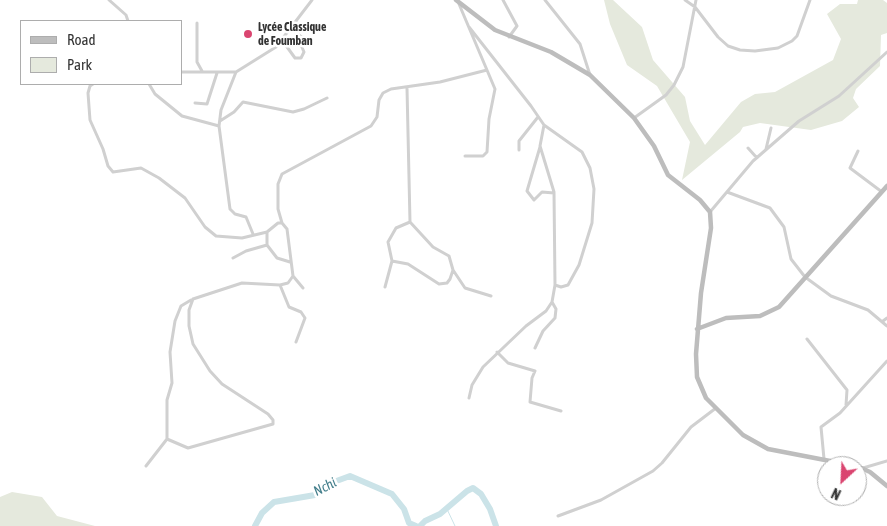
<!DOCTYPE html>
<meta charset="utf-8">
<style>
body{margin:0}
#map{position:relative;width:887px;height:526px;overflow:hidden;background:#fff;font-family:"Asap Condensed",sans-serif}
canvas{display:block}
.legend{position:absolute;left:20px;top:20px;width:162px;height:65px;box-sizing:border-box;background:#fff;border:1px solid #adadad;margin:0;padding:6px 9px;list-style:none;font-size:15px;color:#333}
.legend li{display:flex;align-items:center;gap:10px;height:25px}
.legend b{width:25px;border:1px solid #adadad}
.north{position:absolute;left:817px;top:456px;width:50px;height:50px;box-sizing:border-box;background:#fff;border:1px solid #adadad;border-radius:50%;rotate:205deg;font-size:14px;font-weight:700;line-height:20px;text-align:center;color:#333}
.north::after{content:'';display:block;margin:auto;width:18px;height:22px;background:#da4570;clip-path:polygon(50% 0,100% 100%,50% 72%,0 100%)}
</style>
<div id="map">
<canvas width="887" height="526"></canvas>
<ul class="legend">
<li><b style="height:6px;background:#bdbdbd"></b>Road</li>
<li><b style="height:14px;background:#e5e9dd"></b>Park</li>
</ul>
<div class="north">N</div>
</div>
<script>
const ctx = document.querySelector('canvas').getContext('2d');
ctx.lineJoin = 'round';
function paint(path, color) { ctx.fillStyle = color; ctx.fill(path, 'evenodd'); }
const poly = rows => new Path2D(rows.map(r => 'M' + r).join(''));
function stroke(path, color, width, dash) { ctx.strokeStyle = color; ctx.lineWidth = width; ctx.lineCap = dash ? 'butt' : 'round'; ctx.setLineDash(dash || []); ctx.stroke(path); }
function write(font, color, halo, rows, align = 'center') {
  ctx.font = font + ' "Asap Condensed",sans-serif'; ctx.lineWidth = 5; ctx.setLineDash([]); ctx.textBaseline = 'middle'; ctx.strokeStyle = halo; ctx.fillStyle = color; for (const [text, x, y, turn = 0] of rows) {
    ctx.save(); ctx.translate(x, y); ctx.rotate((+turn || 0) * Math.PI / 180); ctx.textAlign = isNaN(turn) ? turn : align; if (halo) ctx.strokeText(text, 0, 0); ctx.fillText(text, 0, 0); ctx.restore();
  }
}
paint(poly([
 [604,0,613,0,642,27,653,60,685,97,690,121,705,145,741,102,755,94,775,92,833,60,841,39,827,14,840,4,857,4,858,0,883,0,887,3,887,33,881,35,880,66,856,89,853,98,859,107,842,121,811,130,760,123,743,127,740,132,682,180,690,142,657,86,627,65,610,24],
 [12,492,42,497,57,516,95,526,0,526,0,497]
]), '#e5e9dd');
stroke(poly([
 [446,507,455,526]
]), '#cbe3e8', 1);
stroke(poly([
 [255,526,262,513,274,502,315,495,326,489,331,483,350,476,392,494,404,509,409,523,416,526],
 [420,526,425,521,440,514,467,491,473,488,481,494,490,509,496,526]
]), '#cbe3e8', 6);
stroke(poly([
 [109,0,126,15,128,21],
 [503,0,517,26,509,37],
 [545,0,580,44,590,75],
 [685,0,695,7,718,37,728,46,740,50,755,51,778,48,792,41,797,36,810,0],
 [459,4,495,89,489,119,487,152,483,156,465,156],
 [197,23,197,62,202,71],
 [282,40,295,58,301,58,304,52,301,45,304,39,290,28],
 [181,72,236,72,276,47,312,0],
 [236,72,221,110,219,126,230,209,235,214,246,217,253,234],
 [93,84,90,86,88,93,90,120,103,149,108,166,113,172,141,168,159,178,185,198,205,227,216,236,242,238,267,232,278,223,282,223,287,229,293,276,288,283,280,285,242,283,193,299,189,310,189,326,193,344,210,371,222,384,268,414,273,420,273,424,188,448,167,439],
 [149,84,155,94,182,116,219,126],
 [407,88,410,222],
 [195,103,207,104,217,73],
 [634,118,666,95,674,85,683,67,696,0],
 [220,121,234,112,243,102,293,112,304,109,327,98],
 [544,125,582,152,590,168,594,189,592,223,579,265,568,285,561,287,555,285],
 [540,147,527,191,534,200,542,192,554,193],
 [748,148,757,158],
 [766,149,771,128],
 [519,150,519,141,538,117],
 [858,151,850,168,882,192],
 [727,192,770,208,784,227,791,259,805,277,831,296,868,310,887,326],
 [710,212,753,161,799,121,839,96,887,52],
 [282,223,278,209,278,184,282,174,371,126,377,117,379,100,383,93,391,89,440,82,487,70],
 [267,232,267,245,277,258,290,262],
 [233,258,246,251,267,245],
 [392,261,408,264,439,284,447,283,450,279,453,270,449,256,433,247,410,222],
 [453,270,465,288,491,296],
 [293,276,303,288],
 [280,285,289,307,301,312,305,318,296,342],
 [385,287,392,261,388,242,396,228,410,222],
 [883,321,887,318],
 [807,339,847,390,846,405],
 [535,348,543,331,555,318,556,309,552,302],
 [497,352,508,363,535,371,532,378,530,402,561,411],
 [469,398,472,385,483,367,526,326,546,311,552,302,555,285,554,192,540,146,544,125,531,106,469,27],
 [824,459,821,427,840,413,887,361],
 [146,466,167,439,167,400,172,383,170,352,175,321,181,306,191,300],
 [863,468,887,461],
 [558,516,601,500,653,471,662,463,691,427,716,408]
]), '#d0d0d0', 3);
stroke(poly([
 [456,0,495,30,551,52,590,75,634,118,654,146,668,175,700,200,710,212,711,228,701,293,696,354,697,377,706,398,743,435,768,449,856,466],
 [697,329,726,318,760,316,779,307,887,186],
 [857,466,870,472,887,486]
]), '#bdbdbd', 4.5);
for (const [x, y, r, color] of [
 [248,34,5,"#da4570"]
]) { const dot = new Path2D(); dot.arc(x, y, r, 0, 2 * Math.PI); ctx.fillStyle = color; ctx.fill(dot); stroke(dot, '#fff', 2); }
write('bold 12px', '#333', '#fff', [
 ["Lycée Classique",258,27],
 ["de Foumban",258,41]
], 'left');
write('italic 14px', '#427e8b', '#fff', [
 ["Nchi",325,487,-27]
]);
</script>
